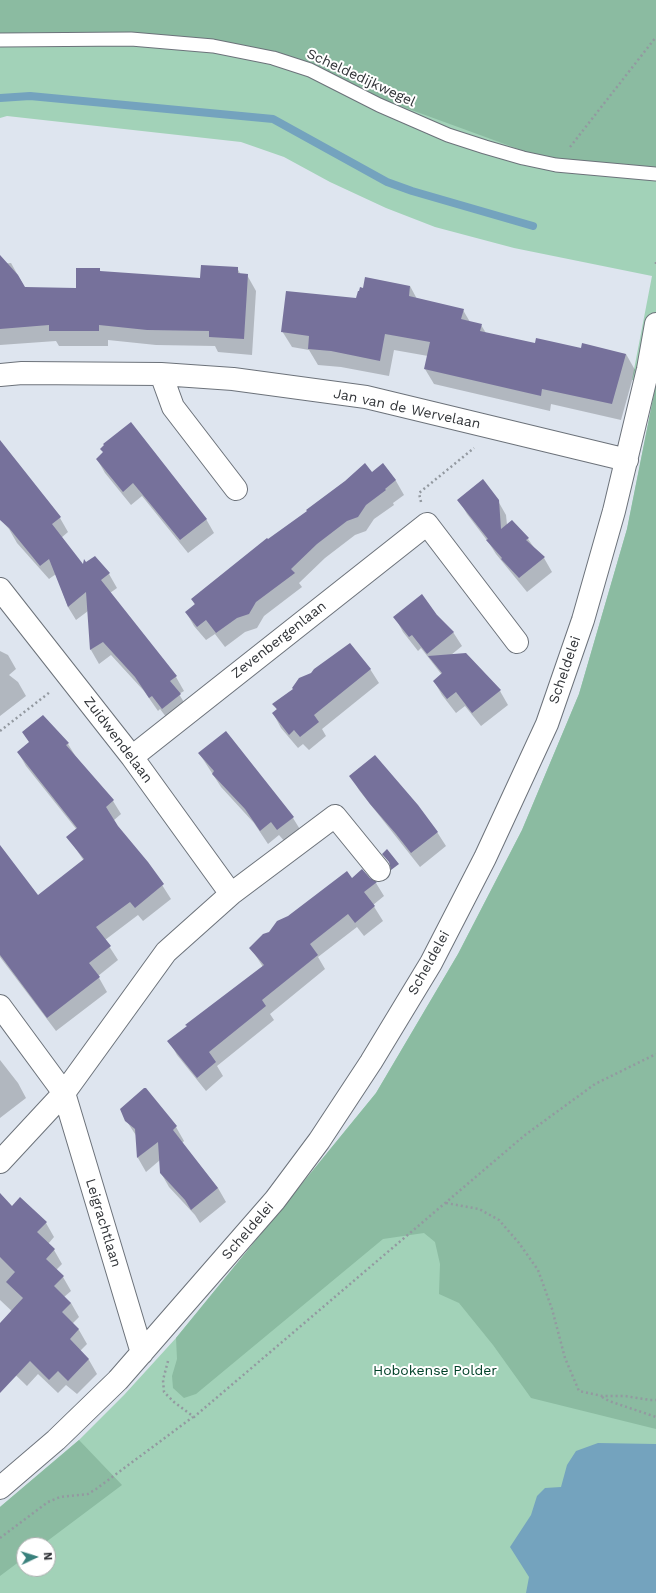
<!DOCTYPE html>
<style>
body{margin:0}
#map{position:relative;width:656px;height:1593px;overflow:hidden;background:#dee5ef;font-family:"Work Sans",sans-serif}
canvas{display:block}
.north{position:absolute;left:16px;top:1537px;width:40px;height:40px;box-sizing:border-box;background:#fff;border:1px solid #adaeaf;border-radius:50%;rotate:86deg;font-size:11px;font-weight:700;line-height:16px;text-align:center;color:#313438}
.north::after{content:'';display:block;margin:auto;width:14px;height:18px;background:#39817c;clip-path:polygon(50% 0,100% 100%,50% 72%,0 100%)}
</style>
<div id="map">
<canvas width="656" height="1593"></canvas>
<div class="north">N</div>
</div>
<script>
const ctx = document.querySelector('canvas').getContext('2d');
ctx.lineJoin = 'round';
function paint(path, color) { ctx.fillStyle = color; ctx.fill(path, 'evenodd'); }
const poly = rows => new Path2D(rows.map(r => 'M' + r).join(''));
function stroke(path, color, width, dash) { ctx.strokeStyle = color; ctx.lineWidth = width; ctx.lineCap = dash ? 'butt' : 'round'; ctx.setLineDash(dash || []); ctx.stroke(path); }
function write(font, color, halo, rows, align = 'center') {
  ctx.font = font + ' "Work Sans",sans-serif'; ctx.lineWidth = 4; ctx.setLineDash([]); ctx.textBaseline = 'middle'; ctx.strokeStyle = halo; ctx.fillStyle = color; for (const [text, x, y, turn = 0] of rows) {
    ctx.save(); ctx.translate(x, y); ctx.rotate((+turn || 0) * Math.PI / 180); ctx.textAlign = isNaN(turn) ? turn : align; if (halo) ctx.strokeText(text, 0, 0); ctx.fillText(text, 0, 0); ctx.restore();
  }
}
paint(poly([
 [0,0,656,0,656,1593,0,1593,0,1507,79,1440,124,1395,176,1338,376,1093,458,954,522,830,579,694,627,529,656,384,632,380,652,276,514,248,435,227,386,208,330,182,284,157,241,142,7,116,0,118],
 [24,1545,48,1545,48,1569,24,1569]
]), '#a2d2b8');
paint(poly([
 [0,0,656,0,656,169,582,162,532,154,384,100,324,71,262,49,157,34,32,32,0,34],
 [656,384,656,1429,531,1398,493,1345,459,1303,439,1294,440,1264,435,1242,424,1233,383,1239,196,1394,184,1398,173,1388,172,1376,177,1359,176,1338,376,1093,458,954,522,830,579,694,627,529],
 [79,1440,122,1485,42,1545,24,1545,24,1558,0,1576,0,1507]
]), '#8bbba1');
paint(poly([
 [598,1443,656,1444,656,1593,526,1593,529,1577,510,1547,531,1515,537,1496,545,1488,561,1487,567,1465,576,1451]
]), '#74a3be');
paint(poly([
 [11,263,25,288,77,289,99,269,101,272,201,279,237,268,241,275,247,275,256,291,252,355,218,352,215,346,156,345,108,340,108,346,59,346,56,341,0,345,0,264],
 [410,286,417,299,463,310,470,322,481,325,486,333,536,344,626,354,635,370,621,420,551,404,550,411,434,384,425,369,428,356,394,350,389,376,341,367,318,365,309,350,292,347,282,331,357,299],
 [0,442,60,518,68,532,61,538,84,567,109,574,117,588,110,593,176,677,184,691,179,694,188,709,170,722,160,709,158,711,144,691,111,655,99,664,91,650,88,611,76,620,68,607,56,574,49,579,17,543,9,529,0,519],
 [97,459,206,519,214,533,188,553,142,496,131,505,105,473],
 [383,464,396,481,404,495,393,503,394,505,374,519,366,531,355,535,325,558,299,583,302,587,264,616,257,628,245,632,225,647,215,634,206,640,194,626,186,612,195,605,192,599,268,540,372,473],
 [459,500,498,501,506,515,507,525,512,521,528,539,535,549,544,558,552,572,527,592,496,554,489,543,467,514],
 [437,615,453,632,462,646,451,655,466,654,500,691,508,705,481,726,465,706,456,713,442,695,434,681,442,675,421,648,418,651,403,632,395,617],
 [0,651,8,655,16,669,9,675,18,682,26,696,0,716],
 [370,669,379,683,322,729,326,736,309,750,303,744,298,748,281,728,273,713,277,710,274,704],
 [43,716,68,744,76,757,113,801,121,814,113,821,148,863,171,899,143,921,138,915,105,940,118,960,98,976,107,992,56,1031,0,957,0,846,38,897,84,861,68,837,77,830,26,766,18,752,30,743],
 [199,753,293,818,301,831,286,843,279,835,268,844,254,823,221,787],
 [351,776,437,832,446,846,420,867,359,790],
 [352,879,369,879,376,883,384,896,373,905,383,921,364,936,357,927,318,957,325,969,270,1014,274,1020,217,1066,223,1076,206,1091,177,1055,169,1041,263,967,251,948,289,917],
 [0,1060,18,1083,26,1098,0,1118],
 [146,1089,176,1127,184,1141,182,1143,218,1188,226,1202,200,1223,195,1215,169,1187,161,1173,160,1160,146,1172,138,1158,137,1137,126,1120],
 [20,1198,46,1223,54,1237,48,1244,54,1250,62,1264,56,1270,63,1277,71,1291,64,1297,71,1303,79,1317,72,1324,79,1330,87,1344,80,1351,89,1360,97,1374,77,1394,66,1385,58,1393,38,1374,27,1386,0,1360,0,1332,16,1315,0,1300,0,1219]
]), '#0003');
stroke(poly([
 [0,98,30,96,273,119,387,182,412,191,533,226]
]), '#74a3be', 8);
paint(poly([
 [0,255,18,275,25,287,76,288,76,268,100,268,100,271,200,278,201,265,238,267,238,273,248,274,244,339,209,337,209,331,147,330,99,325,99,331,49,331,49,325,0,329],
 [365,277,410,286,409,296,464,309,461,319,482,324,480,331,535,343,536,338,581,348,582,343,626,354,612,404,542,389,541,396,424,369,430,342,385,334,380,361,331,351,308,349,309,336,281,332,286,291,356,298,358,291,359,291,360,287,363,288],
 [131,422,207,519,180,540,133,483,123,492,96,459,103,452,100,449,104,445,103,444],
 [0,440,61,517,52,524,83,564,84,559,86,562,95,556,110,573,101,580,177,676,170,681,181,694,162,709,152,696,149,698,135,677,103,642,90,650,86,592,68,607,49,559,40,566,9,528,0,520],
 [365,463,372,472,383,463,396,480,385,489,386,490,366,505,358,517,347,521,317,544,291,569,295,573,256,602,249,614,237,618,216,633,206,620,197,627,185,612,195,604,191,599,267,538,268,539,307,511,306,510,345,481],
 [483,479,499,500,501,529,512,520,529,538,526,540,545,557,519,578,501,559,502,558,486,540,488,539,457,500],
 [422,594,437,615,454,632,427,654,412,635,409,637,393,617],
 [350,643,371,669,314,715,319,722,300,737,294,730,289,735,272,713,277,709,272,704,293,689,292,688,299,678,311,673,314,669],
 [466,653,501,690,472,713,456,692,447,699,433,681,442,673,428,656],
 [43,715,69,743,66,745,114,800,106,807,118,826,148,862,164,884,135,908,130,902,96,927,111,946,89,963,100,977,47,1018,0,955,0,845,38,895,84,859,66,837,77,828,17,752,29,742,22,732],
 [226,731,294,817,277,830,271,822,260,831,245,809,212,774,214,771,198,753],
 [375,755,418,805,438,832,411,853,396,834,370,804,349,776],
 [387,849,399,864,391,870,389,862,382,854],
 [362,869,370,878,377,882,364,892,375,906,355,923,348,914,310,944,318,955,262,1000,266,1006,209,1052,216,1062,197,1078,167,1041,187,1026,185,1025,264,965,249,948,263,934,269,932,277,921,288,916,347,871,352,878],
 [144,1088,146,1088,177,1126,173,1130,218,1188,191,1210,185,1200,160,1173,158,1142,137,1158,135,1129,125,1121,120,1109],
 [0,1193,12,1206,20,1197,47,1222,37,1232,55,1249,46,1259,64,1276,54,1286,71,1303,62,1312,79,1329,70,1339,89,1359,68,1381,58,1371,49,1380,30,1361,0,1393,0,1323,23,1298,6,1282,15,1272,0,1257]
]), '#76719b');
const lane = poly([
 [0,40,131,39,213,46,273,58,310,70,379,105,448,135,485,147,523,158,556,165,656,174]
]);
const street = poly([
 [161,374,173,407,236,489],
 [0,375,22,373,161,374,233,379,366,397,627,460],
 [0,589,132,757,231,894],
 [132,757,427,524,517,642],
 [0,1006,64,1093,142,1353],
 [0,1162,64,1093,166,952,231,894,335,816,379,870],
 [0,1488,56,1440,118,1380,275,1200,319,1141,371,1062,431,963,485,858,547,724,583,620,614,511,648,369,656,324]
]);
stroke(lane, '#6c727a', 15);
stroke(street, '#6c727a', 24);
stroke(poly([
 [570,147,656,37],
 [656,262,656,266],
 [421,502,419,493,474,448],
 [0,731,50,692],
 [446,1203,479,1209,499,1220,519,1243,538,1270,552,1309,565,1358,579,1391,602,1396,625,1396,650,1400,656,1400],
 [168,1361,163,1380,164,1392,174,1402,194,1417,525,1135,595,1084,656,1054],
 [602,1397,609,1401,656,1417],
 [0,1538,48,1502,60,1497,88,1494,96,1489,193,1417]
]), '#9399a0', 2.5, [2, 3]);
stroke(lane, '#fff', 13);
stroke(street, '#fff', 22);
write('14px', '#313438', '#fff', [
 ["Scheldedijkwegel",361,78,25],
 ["Jan van de Wervelaan",407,409,12],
 ["Zevenbergenlaan",279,640,-38],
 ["Scheldelei",565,670,-71],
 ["Zuidwendelaan",118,740,53],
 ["Scheldelei",429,963,-61],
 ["Leigrachtlaan",103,1223,73],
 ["Scheldelei",248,1231,-49]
]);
write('14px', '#004128', '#fff', [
 ["Hobokense Polder",435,1371]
]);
</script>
